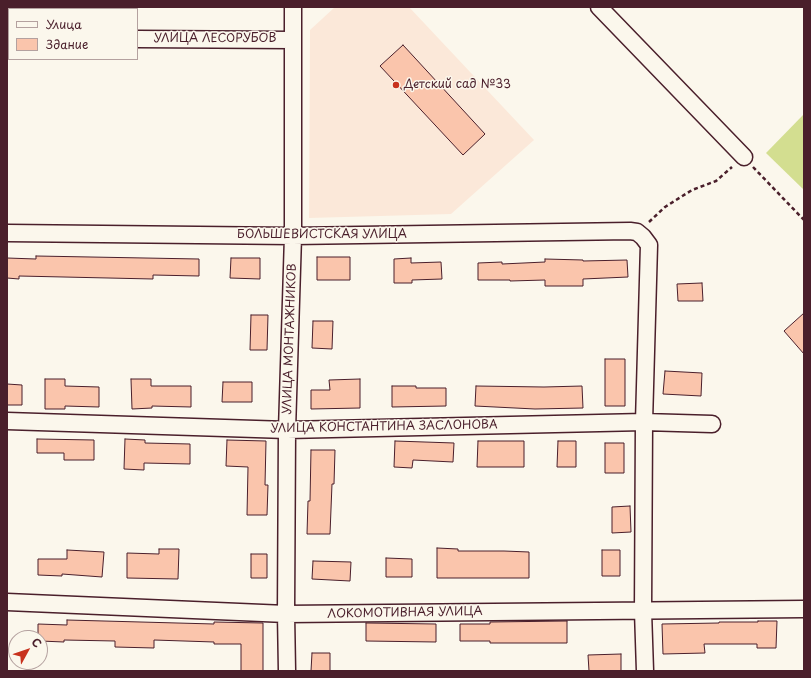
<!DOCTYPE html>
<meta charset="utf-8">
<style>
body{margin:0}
#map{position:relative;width:811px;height:678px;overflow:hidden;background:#fbf7ec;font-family:"Playpen Sans",sans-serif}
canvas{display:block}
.frame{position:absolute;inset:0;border:8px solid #4a1f2b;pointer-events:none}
.legend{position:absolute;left:8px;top:8px;width:130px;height:52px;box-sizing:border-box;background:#fbf7ec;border:1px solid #b4a19f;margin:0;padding:5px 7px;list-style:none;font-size:12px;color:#4a1f2b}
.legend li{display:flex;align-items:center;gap:8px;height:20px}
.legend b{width:20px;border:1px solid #b4a19f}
.north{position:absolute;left:8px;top:630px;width:40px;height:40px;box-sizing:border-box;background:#fbf7ec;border:1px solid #b4a19f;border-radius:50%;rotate:50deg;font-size:11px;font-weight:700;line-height:16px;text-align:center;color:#4a1f2b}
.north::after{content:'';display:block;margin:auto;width:14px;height:18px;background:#c8321e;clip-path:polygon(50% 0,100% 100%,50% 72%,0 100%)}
</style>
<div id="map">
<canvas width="811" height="678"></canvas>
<div class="frame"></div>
<ul class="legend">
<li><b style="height:5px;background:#fbf7ec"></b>Улица</li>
<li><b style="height:11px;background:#fac5ac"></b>Здание</li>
</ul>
<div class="north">С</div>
</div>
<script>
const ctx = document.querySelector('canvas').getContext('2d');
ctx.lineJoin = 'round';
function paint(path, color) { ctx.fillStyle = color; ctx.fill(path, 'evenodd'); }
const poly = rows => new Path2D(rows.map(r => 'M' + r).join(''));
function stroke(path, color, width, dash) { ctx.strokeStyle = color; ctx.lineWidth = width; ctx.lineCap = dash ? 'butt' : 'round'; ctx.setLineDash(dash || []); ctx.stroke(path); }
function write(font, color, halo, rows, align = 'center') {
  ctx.font = font + ' "Playpen Sans",sans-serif'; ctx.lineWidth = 3; ctx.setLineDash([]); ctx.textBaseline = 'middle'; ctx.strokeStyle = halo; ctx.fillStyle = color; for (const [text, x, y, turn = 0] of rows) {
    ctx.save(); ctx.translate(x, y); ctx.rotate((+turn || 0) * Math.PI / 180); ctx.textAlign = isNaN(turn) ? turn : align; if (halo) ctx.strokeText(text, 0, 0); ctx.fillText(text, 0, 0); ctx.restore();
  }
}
paint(poly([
 [335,7,409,7,534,140,451,214,309,218,310,30]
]), '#fbe8d9');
paint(poly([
 [804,114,804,190,766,153]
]), '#d3de90');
const building = poly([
 [403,45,485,134,463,155,380,66,403,45],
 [36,256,199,259,199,276,153,275,153,279,19,276,19,279,7,278,7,258,36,259,36,256],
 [317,257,350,257,350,280,317,280,317,257],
 [231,258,260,258,260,279,230,278,231,258],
 [411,258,411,263,441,262,442,279,412,280,412,283,394,283,394,259,411,258],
 [545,259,583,260,583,261,627,260,628,277,583,279,583,286,545,286,545,280,510,281,510,280,478,280,478,263,502,262,502,264,545,262,545,259],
 [702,283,703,301,678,301,677,284,702,283],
 [804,313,804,354,784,331,804,313],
 [251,315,268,315,267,350,250,350,251,315],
 [313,321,333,321,332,349,312,348,313,321],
 [605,359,625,359,625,406,605,406,605,359],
 [665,371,702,373,701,396,663,394,665,371],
 [45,379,65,379,65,386,99,387,99,407,65,406,65,409,45,409,45,379],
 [131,379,151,379,151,386,191,386,191,407,152,406,152,408,132,409,131,379],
 [360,379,360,408,311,409,311,390,330,390,329,380,360,379],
 [223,382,252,382,252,402,222,402,223,382],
 [7,384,22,385,22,405,7,405,7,384],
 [392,386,416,386,416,388,446,388,446,406,392,407,392,386],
 [476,386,544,387,582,386,583,408,535,409,475,406,476,386],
 [37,439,94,440,94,460,64,460,64,453,37,453,37,439],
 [125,439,145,440,145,443,190,444,190,464,144,463,144,470,124,469,125,439],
 [227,440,266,441,265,485,268,485,267,515,247,515,248,467,226,466,227,440],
 [395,441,454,443,453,462,413,460,412,468,394,467,395,441],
 [478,441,524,441,524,467,477,467,478,441],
 [558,441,576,441,576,467,557,467,558,441],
 [605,443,624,443,624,473,605,473,605,443],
 [311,450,335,450,334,484,332,484,330,534,307,534,308,501,310,501,311,450],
 [630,506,631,532,612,533,612,507,630,506],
 [437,548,458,549,458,551,504,551,529,552,529,578,437,578,437,548],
 [159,549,179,549,178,579,127,578,127,553,159,554,159,549],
 [67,550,104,552,102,577,62,574,62,576,38,575,38,559,67,559,67,550],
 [602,550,620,550,620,576,602,576,602,550],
 [251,554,267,554,267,578,251,578,251,554],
 [386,558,412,559,412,577,386,577,386,558],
 [313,561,351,562,350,581,312,579,313,561],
 [67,620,214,624,214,622,263,623,263,671,241,671,241,644,214,644,214,642,154,640,154,648,115,647,115,641,64,640,64,642,40,641,40,638,38,638,38,624,67,625,67,620],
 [567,621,567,643,490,643,490,641,460,641,460,624,490,624,490,622,567,621],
 [758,621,777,621,776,648,757,648,757,644,704,644,705,653,663,654,662,624,719,623,719,622,758,622,758,621],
 [366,623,436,624,436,642,366,641,366,623],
 [312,653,330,653,330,671,311,671,312,653],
 [621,654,621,671,589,671,588,655,621,654]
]);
paint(building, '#fac5ac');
stroke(building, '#4a1f2b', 1);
const minor = poly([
 [599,7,744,157],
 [137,39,292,40],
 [7,233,293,236,630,231,637,232,643,237,649,245,644,422,643,611,645,671],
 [7,421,287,430,644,422,712,424],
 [7,602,286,614,804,609],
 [287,671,286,614,287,430,293,236,293,7]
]);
stroke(minor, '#4a1f2b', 19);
stroke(poly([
 [753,167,804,220],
 [649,222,665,207,692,190,716,181,732,167]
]), '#4a1f2b', 2.5, [4, 3]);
stroke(minor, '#fbf7ec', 16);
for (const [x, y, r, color] of [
 [396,85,4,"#c8321e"]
]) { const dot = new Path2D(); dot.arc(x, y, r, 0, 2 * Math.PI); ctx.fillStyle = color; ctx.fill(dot); stroke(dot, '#fbf7ec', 1.5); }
write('12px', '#4a1f2b', '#fbf7ec', [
 ["УЛИЦА ЛЕСОРУБОВ",215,39],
 ["БОЛЬШЕВИСТСКАЯ УЛИЦА",322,235],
 ["УЛИЦА МОНТАЖНИКОВ",290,339,-88],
 ["УЛИЦА КОНСТАНТИНА ЗАСЛОНОВА",384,427,-1],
 ["ЛОКОМОТИВНАЯ УЛИЦА",405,613,-1]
]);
write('12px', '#4a1f2b', '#fbf7ec', [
 ["Детский сад №33",404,85]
], 'left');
</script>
